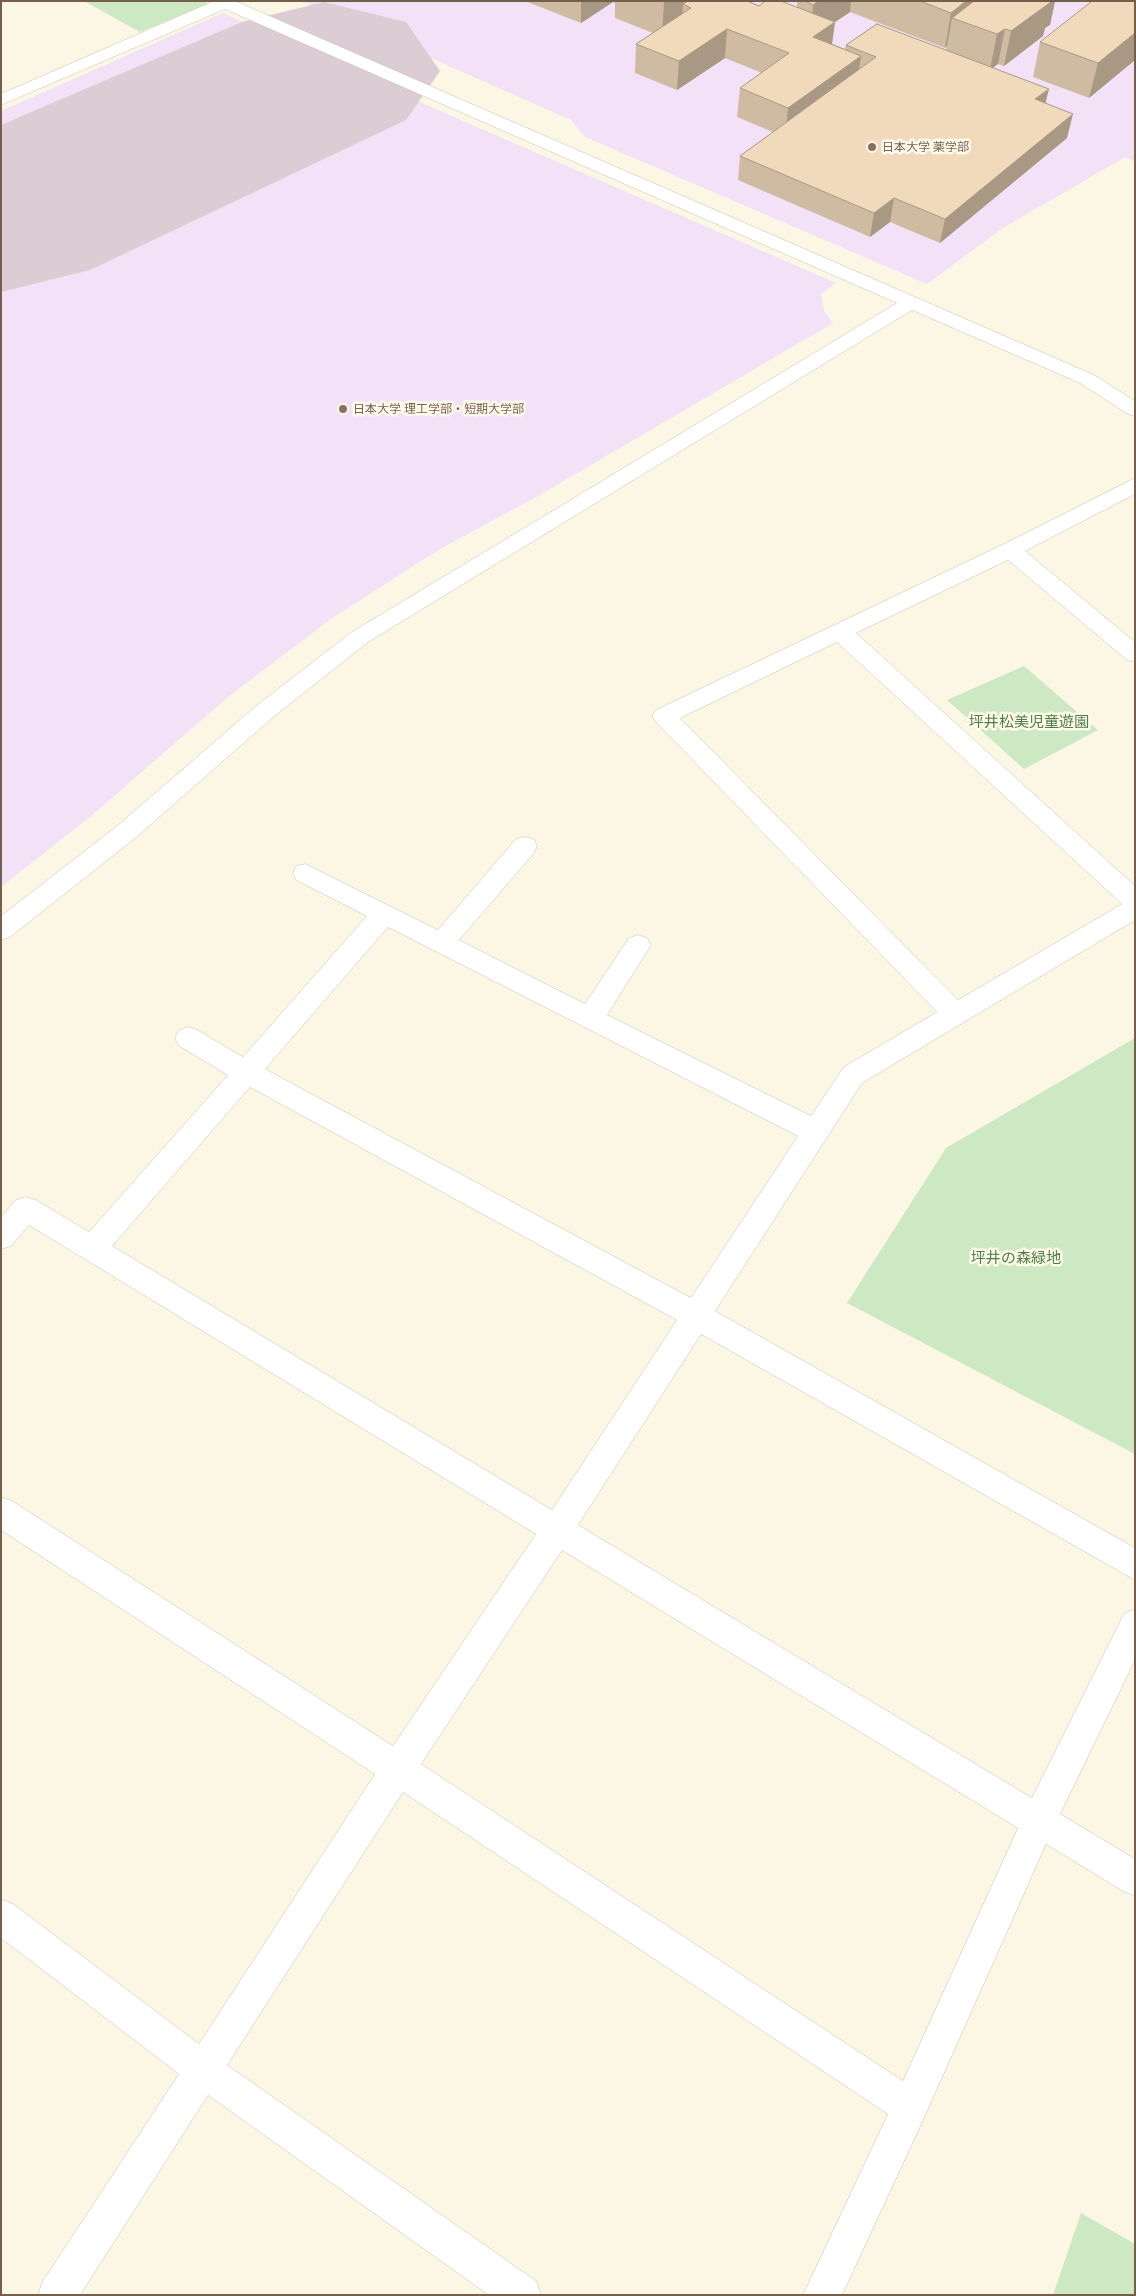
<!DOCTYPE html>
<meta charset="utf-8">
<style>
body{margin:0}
#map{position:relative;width:1136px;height:2296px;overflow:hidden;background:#fcf6e4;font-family:Lato,sans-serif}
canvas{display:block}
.frame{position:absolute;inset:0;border:2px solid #74604a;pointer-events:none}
</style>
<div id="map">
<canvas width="1136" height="2296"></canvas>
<div class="frame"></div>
</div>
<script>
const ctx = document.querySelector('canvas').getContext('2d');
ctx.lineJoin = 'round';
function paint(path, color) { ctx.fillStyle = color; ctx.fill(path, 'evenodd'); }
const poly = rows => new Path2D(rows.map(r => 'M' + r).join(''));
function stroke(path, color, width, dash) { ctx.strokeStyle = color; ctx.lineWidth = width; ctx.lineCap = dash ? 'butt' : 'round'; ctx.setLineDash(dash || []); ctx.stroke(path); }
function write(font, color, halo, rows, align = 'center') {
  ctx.font = font + ' Lato,"Noto Sans JP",sans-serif'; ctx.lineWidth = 5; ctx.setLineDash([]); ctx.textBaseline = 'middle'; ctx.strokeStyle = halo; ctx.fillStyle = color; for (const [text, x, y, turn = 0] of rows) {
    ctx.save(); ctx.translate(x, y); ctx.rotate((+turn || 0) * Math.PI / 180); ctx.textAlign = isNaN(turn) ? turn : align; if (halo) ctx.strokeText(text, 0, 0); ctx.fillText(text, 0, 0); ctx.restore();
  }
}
paint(poly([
 [302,1,1135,1,1135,162,1125,157,1003,228,927,284,585,137,571,120],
 [223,13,339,67,836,283,821,294,824,311,833,323,538,496,440,549,332,618,228,697,91,816,1,887,1,111]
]), '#f3e1f8');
paint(poly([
 [84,1,203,1,208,4,140,32],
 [1024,666,1098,730,1024,769,947,700],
 [1135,1038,1135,1454,847,1303,946,1148],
 [1081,2213,1135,2244,1135,2295,1053,2295]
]), '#cce9c3');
paint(poly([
 [324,2,406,22,440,71,406,120,90,270,1,292,1,125,242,22,324,2]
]), '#dcccd4');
const minor = poly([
 [214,1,235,1,1094,375,1135,401,1135,416,1128,414,1080,383,912,310,368,642,272,718,134,839,10,937,1,940,1,916,116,827,256,706,352,632,897,303,225,9,1,105,1,94,214,1],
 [1135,478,1135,494,1025,551,1135,642,1135,662,1127,660,1008,560,856,633,1135,886,1135,920,862,1083,715,1311,1135,1548,1135,1580,701,1334,578,1525,1032,1798,1124,1614,1135,1609,1135,1660,1060,1814,1135,1859,1135,1896,1123,1891,1046,1844,923,2120,842,2295,803,2295,888,2114,403,1792,227,2065,536,2281,541,2295,489,2295,208,2095,80,2295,38,2295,43,2281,179,2074,1,1938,1,1899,13,1904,199,2044,375,1774,1,1530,1,1497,12,1501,393,1746,536,1534,29,1225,11,1246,1,1249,1,1217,16,1200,26,1197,36,1200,89,1232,228,1075,179,1046,175,1038,179,1030,188,1027,197,1030,243,1057,367,916,296,880,293,873,296,866,305,864,438,930,516,839,525,837,534,839,537,846,534,853,459,940,585,1004,629,938,638,935,647,938,651,945,607,1015,811,1116,844,1067,937,1012,656,722,652,716,656,710,1002,545,1135,478],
 [837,642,1122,904,958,1000,680,718,837,642],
 [388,927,798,1136,691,1298,265,1069,388,927],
 [250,1087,677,1320,552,1510,112,1246,250,1087],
 [562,1550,1018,1828,903,2081,421,1764,562,1550]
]);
stroke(minor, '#cdbfab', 1);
paint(minor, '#fff');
paint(poly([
 [525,1,747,1,759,6,797,7,797,1,1055,1,1050,25,1045,28,1043,36,1004,66,998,64,992,68,1046,103,1067,138,940,243,890,222,870,237,738,180,740,156,773,132,737,117,740,88,762,73,725,58,677,90,635,73,636,44,653,33,615,18,615,3,613,2,581,23],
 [850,12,945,48,947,46,946,50,846,45,845,49,832,44,835,22],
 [1135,1,1135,60,1089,98,1033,77,1040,42]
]), '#cfbba2');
paint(poly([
 [581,1,613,1,613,2,581,23],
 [699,1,691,8,683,4,682,21,662,36,664,2],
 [818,1,851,1,850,12,835,22,831,51,810,40,813,5],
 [966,1,1000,1,952,18,947,46,945,48,951,13],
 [1044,1,1055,1,1050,25,1045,28,1043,36,1004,66,1011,31],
 [727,29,725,58,677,90,679,61],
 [1005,29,998,64,990,70,997,34],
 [1135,33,1135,60,1089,98,1098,63],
 [861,56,857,85,785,137,788,108],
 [1049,89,1043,113,1035,99],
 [1073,114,1067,138,940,243,945,219],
 [894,198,890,222,870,237,874,213]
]), '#a99984');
const building = poly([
 [688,1,747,1,759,6,765,1,781,1,835,22,813,37,861,56,788,108,740,88,789,53,727,29,679,61,636,44,691,8,683,4,688,1],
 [805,1,818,1,813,5,805,1],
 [920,1,966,1,951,13,920,1],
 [974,1,1050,1,1051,2,1011,31,1005,29,997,34,952,18,974,1],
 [1092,1,1135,1,1135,33,1098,63,1040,42,1092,1],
 [877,24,1049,89,1035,99,1073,114,945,219,894,198,874,213,740,156,876,57,846,45,877,24]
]);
paint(building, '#f1dabc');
stroke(building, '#a99984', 1);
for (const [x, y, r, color] of [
 [872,147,5,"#8d6e63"],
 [343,409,5,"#8d6e63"]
]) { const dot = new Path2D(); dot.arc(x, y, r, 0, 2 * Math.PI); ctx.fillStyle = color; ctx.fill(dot); stroke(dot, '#fffaea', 2); }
write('12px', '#785e54', '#fffaea', [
 ["日本大学 薬学部",882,147],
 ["日本大学 理工学部・短期大学部",353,409]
], 'left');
write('15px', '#4d7f45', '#fffaea', [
 ["坪井松美児童遊園",1029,722],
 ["坪井の森緑地",1016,1258]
]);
</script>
